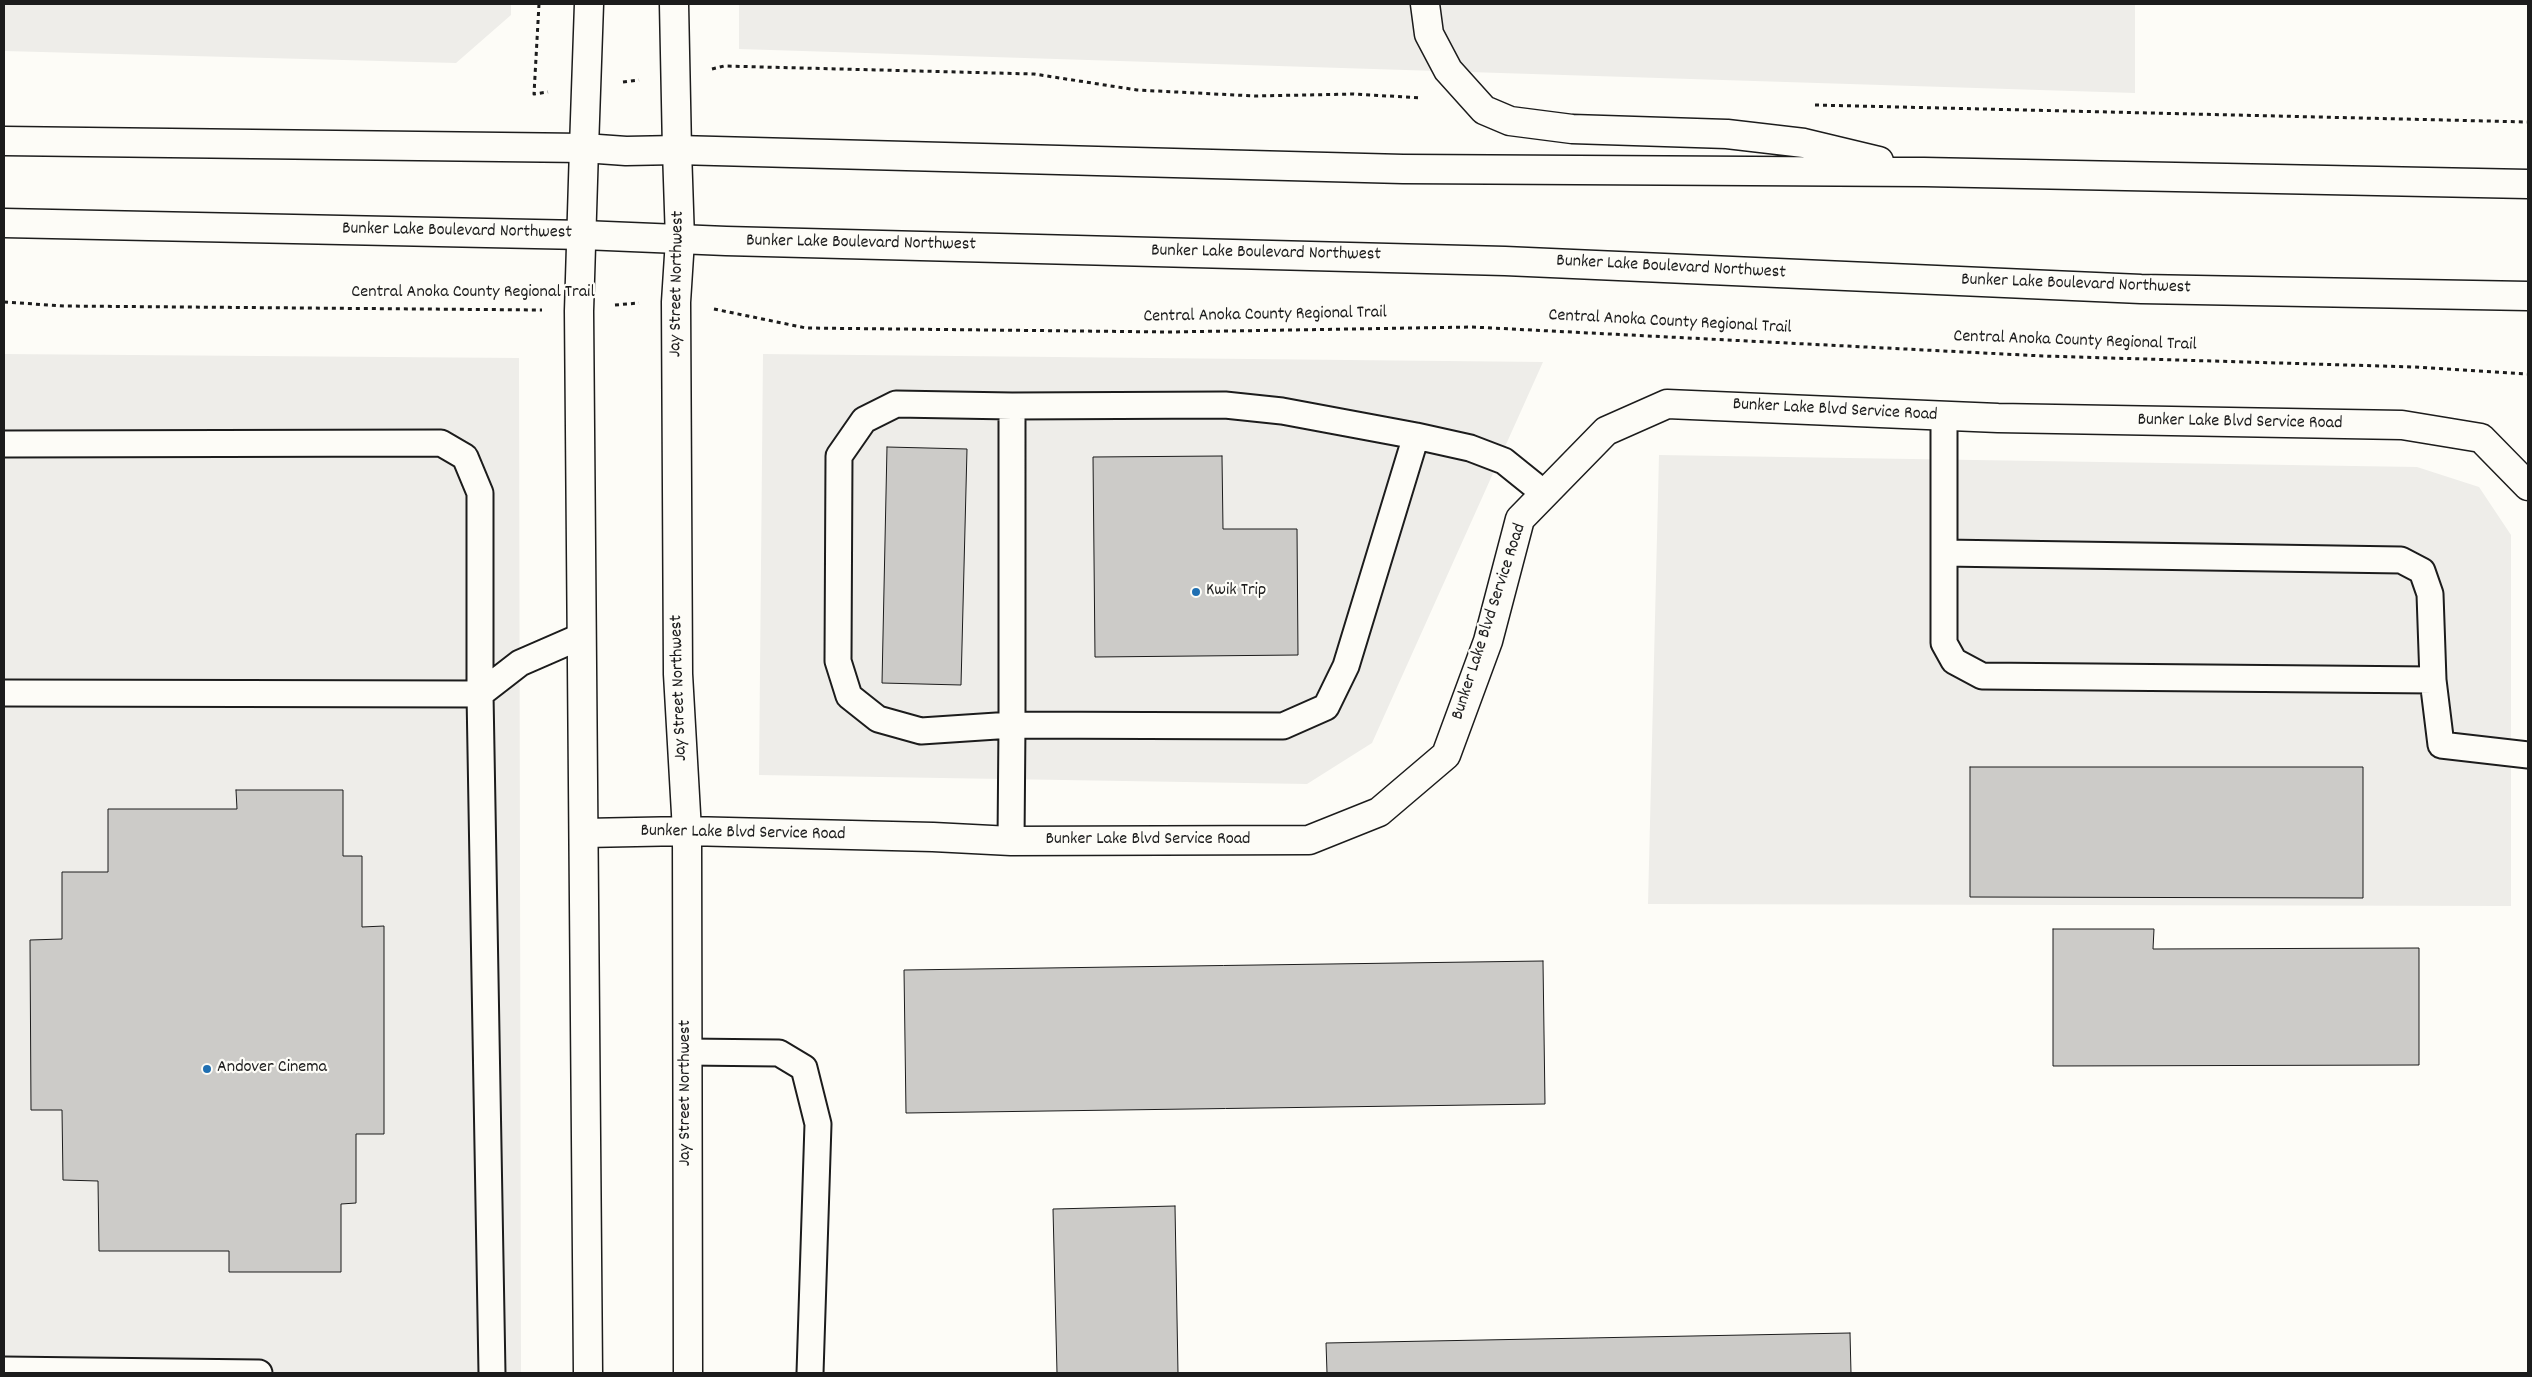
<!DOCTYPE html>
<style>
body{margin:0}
#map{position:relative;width:2532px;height:1377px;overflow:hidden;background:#fdfcf7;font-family:Dekko,sans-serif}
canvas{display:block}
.frame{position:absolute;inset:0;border:5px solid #1c1c1c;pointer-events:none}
</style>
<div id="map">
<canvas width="2532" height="1377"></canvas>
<div class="frame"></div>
</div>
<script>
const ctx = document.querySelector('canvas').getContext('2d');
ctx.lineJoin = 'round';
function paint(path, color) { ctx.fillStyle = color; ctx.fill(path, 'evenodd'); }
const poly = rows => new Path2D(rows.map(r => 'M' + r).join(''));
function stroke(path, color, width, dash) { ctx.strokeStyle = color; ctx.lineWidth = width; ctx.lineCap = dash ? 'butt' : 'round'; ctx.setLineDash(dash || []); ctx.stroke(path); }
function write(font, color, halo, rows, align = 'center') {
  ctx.font = font + ' Dekko,sans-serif'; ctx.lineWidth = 4.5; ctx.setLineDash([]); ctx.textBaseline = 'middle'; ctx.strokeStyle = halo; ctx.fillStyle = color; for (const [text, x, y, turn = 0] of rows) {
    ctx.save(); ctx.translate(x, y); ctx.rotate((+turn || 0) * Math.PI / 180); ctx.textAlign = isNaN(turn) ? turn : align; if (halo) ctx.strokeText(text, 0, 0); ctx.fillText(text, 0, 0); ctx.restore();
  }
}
paint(poly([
 [4,4,511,4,511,15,456,63,4,51],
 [739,4,2135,4,2135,93,739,49],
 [4,354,519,358,521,1373,4,1373],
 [763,354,1543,362,1372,743,1307,784,759,775],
 [1659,455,2417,467,2479,487,2511,535,2511,906,1648,904]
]), '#eeede9');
const building = poly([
 [887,447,967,449,961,685,882,683,887,447],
 [1222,456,1223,529,1297,529,1298,655,1095,657,1093,457,1222,456],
 [1970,767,2363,767,2363,898,1970,897,1970,767],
 [236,790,343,790,343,856,362,856,362,927,384,926,384,1134,356,1134,356,1203,341,1204,341,1272,229,1272,229,1251,99,1251,98,1181,63,1180,62,1110,31,1110,30,940,62,939,62,872,108,872,108,809,237,809,236,790],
 [2053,929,2154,929,2153,949,2419,948,2419,1065,2053,1066,2053,929],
 [1543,961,1545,1104,906,1113,904,970,1543,961],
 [1175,1206,1178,1373,1057,1373,1053,1209,1175,1206],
 [1850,1333,1851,1373,1327,1373,1326,1343,1850,1333]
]);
paint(building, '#cccbc8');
stroke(building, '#1c1c1c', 1);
const service = poly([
 [1944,416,1944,643,1954,661,1982,676,2433,680,2441,745,2528,755],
 [1416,436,1470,448,1504,461,1545,494],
 [4,444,441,443,465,457,480,493,480,694,492,1373],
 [1944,553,2401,560,2422,571,2430,594,2433,680],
 [4,693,480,694,520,663,582,636],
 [1011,841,1012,725,1012,406,896,404,864,420,839,456,838,661,849,696,878,719,921,731,1012,725,1283,726,1326,707,1346,666,1416,436,1282,411,1225,405,1012,406],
 [687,1052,779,1053,804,1068,818,1124,810,1373],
 [4,1370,259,1373]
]);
const minor = poly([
 [584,148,579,311,588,1373],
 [677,150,680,240,676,302,678,674,687,831,688,1373],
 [584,833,687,831,933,837,1011,841,1309,840,1379,812,1446,755,1488,641,1520,519,1606,431,1667,404,1998,418,2402,425,2481,438,2528,486]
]);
const tertiary = poly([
 [674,4,677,150],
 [584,148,589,4]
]);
const secondary = poly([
 [1425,4,1429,34,1448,70,1484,110,1510,121,1572,129,1727,134,1804,143,1879,161],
 [4,141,584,148,626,151,677,150,1403,169,1924,172,2528,184],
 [4,223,583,235,726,241,1505,261,2141,289,2528,296]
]);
stroke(service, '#1c1c1c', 29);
stroke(minor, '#1c1c1c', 31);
stroke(tertiary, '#1c1c1c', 31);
stroke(secondary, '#1c1c1c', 31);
stroke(poly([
 [539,4,534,94,548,92],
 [712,69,724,66,1034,74,1137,90,1255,96,1354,94,1422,98],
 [623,82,639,80],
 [1815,105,2528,122],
 [4,302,64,306,542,310],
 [615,305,639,303],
 [714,309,806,328,1169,332,1472,327,2043,356,2414,367,2528,374]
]), '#1c1c1c', 3, [4, 4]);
stroke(service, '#fdfcf7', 25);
stroke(minor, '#fdfcf7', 28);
stroke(tertiary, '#fdfcf7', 28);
stroke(secondary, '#fdfcf7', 28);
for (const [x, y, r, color] of [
 [1196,592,5,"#1f6fb2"],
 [207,1069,5,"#1f6fb2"]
]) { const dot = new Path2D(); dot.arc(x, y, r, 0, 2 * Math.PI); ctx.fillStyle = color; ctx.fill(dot); stroke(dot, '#fdfcf7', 2); }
write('18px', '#1c1c1c', '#fdfcf7', [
 ["Bunker Lake Boulevard Northwest",457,232,1],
 ["Bunker Lake Boulevard Northwest",861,244,1],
 ["Bunker Lake Boulevard Northwest",1266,254,1],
 ["Bunker Lake Boulevard Northwest",1671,268,3],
 ["Jay Street Northwest",678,284,-89],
 ["Bunker Lake Boulevard Northwest",2076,285,2],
 ["Central Anoka County Regional Trail",473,294],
 ["Central Anoka County Regional Trail",1265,316,-1],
 ["Central Anoka County Regional Trail",1670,323,3],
 ["Central Anoka County Regional Trail",2075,342,2],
 ["Bunker Lake Blvd Service Road",1835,411,3],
 ["Bunker Lake Blvd Service Road",2240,423,1],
 ["Bunker Lake Blvd Service Road",1490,622,-72],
 ["Jay Street Northwest",680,688,-92],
 ["Bunker Lake Blvd Service Road",743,834,1],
 ["Bunker Lake Blvd Service Road",1148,841],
 ["Jay Street Northwest",687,1093,-90]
]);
write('18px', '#1c1c1c', '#fdfcf7', [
 ["Kwik Trip",1206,592],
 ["Andover Cinema",217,1069]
], 'left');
</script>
